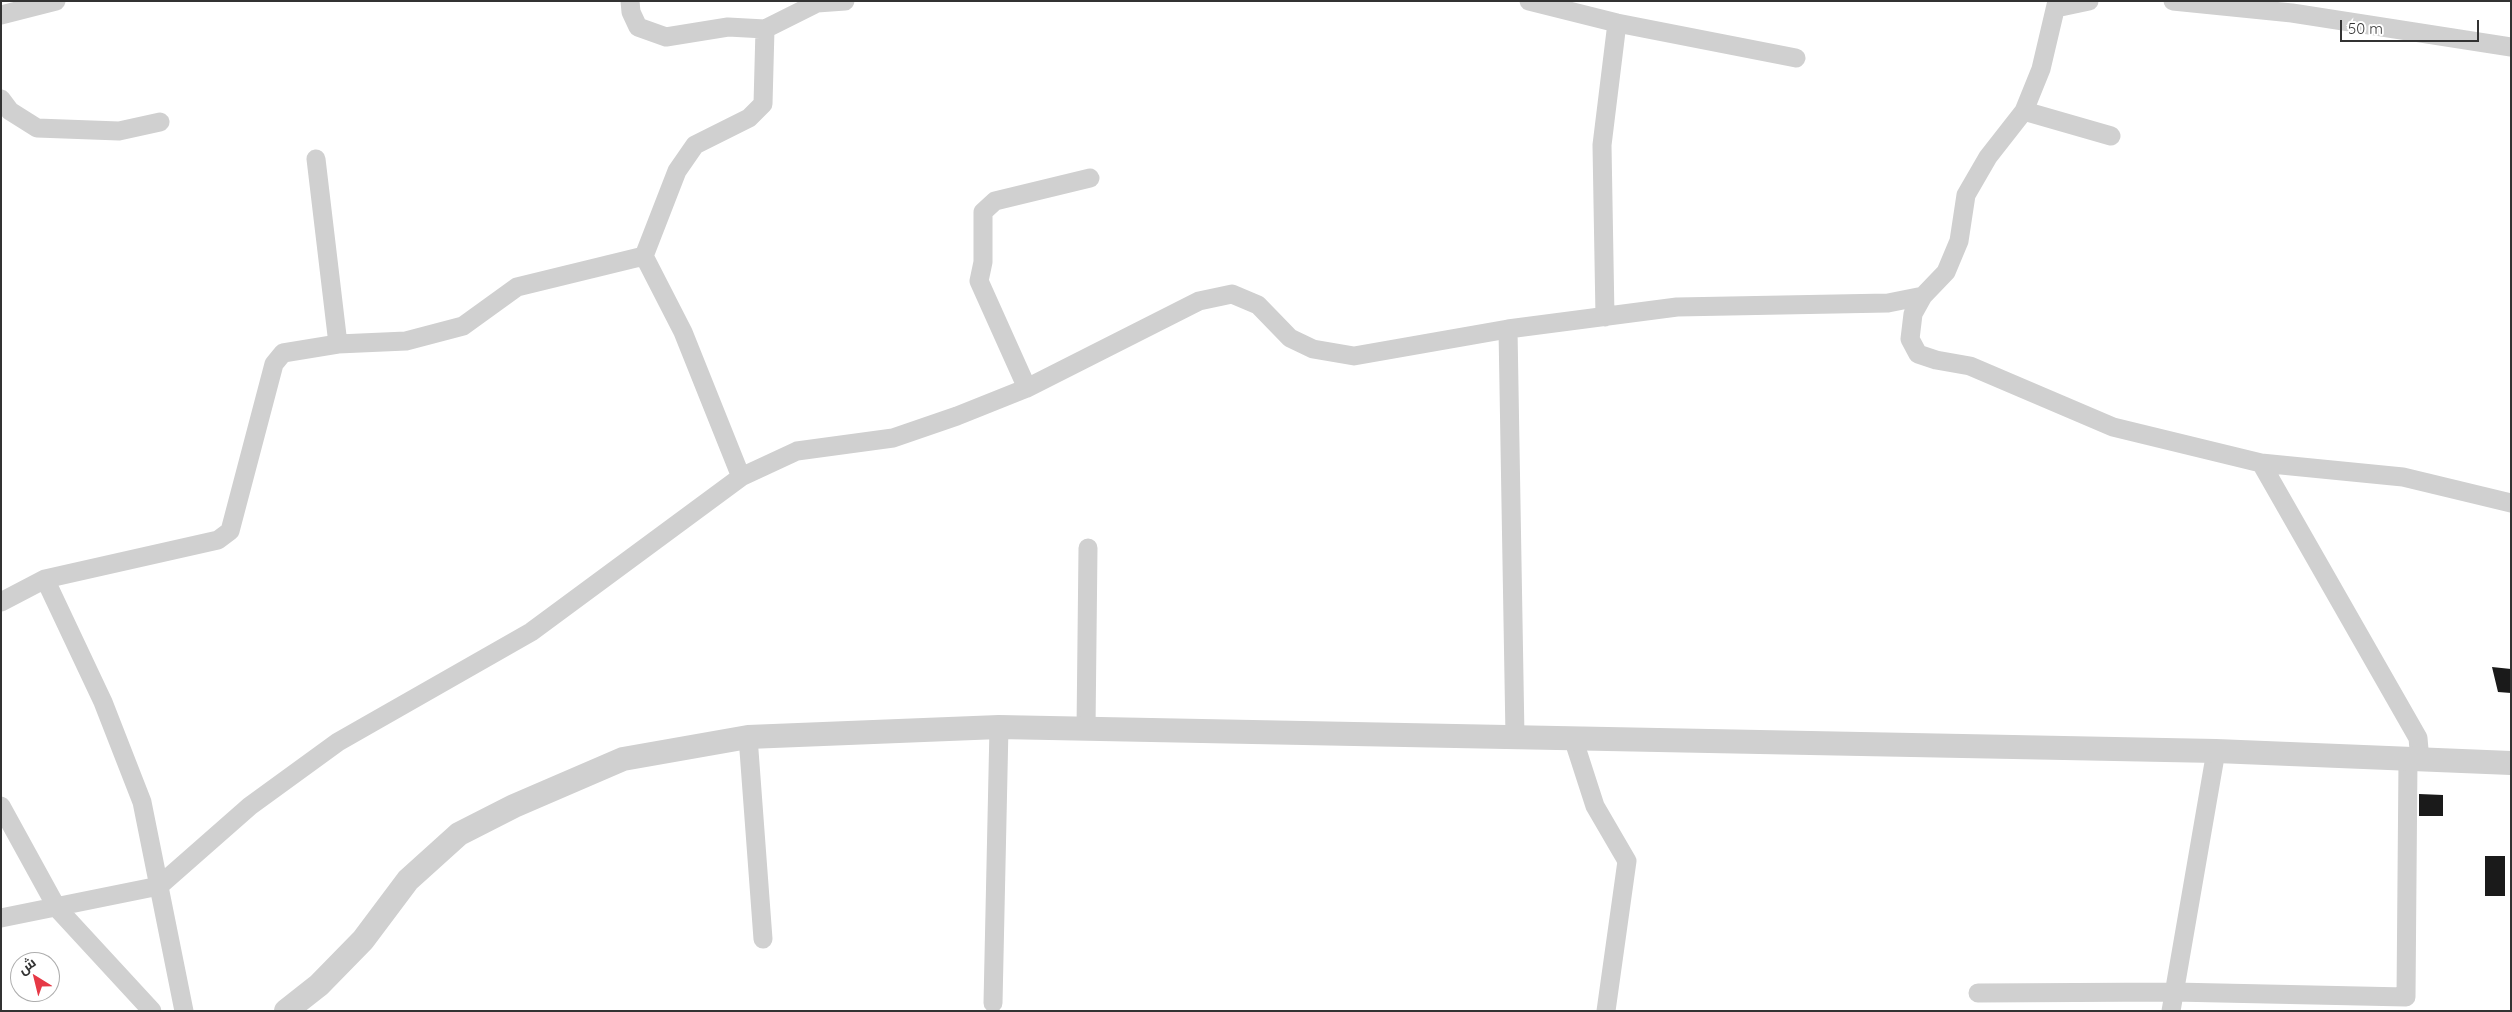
<!DOCTYPE html>
<meta charset="utf-8">
<style>
body{margin:0}
#map{position:relative;width:2512px;height:1012px;overflow:hidden;background:#fff;font-family:Quicksand,Cairo,sans-serif}
canvas{display:block}
.frame{position:absolute;inset:0;border:2px solid #333;pointer-events:none}
.north{position:absolute;left:10px;top:952px;width:50px;height:50px;box-sizing:border-box;background:#fff;border:1px solid #adadad;border-radius:50%;rotate:324deg;font-size:14px;font-weight:700;line-height:20px;text-align:center;color:#333}
.north::after{content:'';display:block;margin:auto;width:18px;height:22px;background:#e63946;clip-path:polygon(50% 0,100% 100%,50% 72%,0 100%)}
.scale{position:absolute;left:2340px;top:20px;width:139px;height:22px;box-sizing:border-box;border:2px solid #333;border-top:0;padding-left:6px;font-size:15px;line-height:18px;white-space:nowrap;color:#333;-webkit-text-stroke:4px #fff;paint-order:stroke}
</style>
<div id="map">
<canvas width="2512" height="1012"></canvas>
<div class="frame"></div>
<div class="north">ش</div>
<div class="scale">50 m</div>
</div>
<script>
const ctx = document.querySelector('canvas').getContext('2d');
ctx.lineJoin = 'round';
function paint(path, color) { ctx.fillStyle = color; ctx.fill(path, 'evenodd'); }
const poly = rows => new Path2D(rows.map(r => 'M' + r).join(''));
function stroke(path, color, width, dash) { ctx.strokeStyle = color; ctx.lineWidth = width; ctx.lineCap = dash ? 'butt' : 'round'; ctx.setLineDash(dash || []); ctx.stroke(path); }
paint(poly([
 [2492,667,2511,669,2511,693,2498,692],
 [2419,794,2443,795,2443,816,2419,816],
 [2485,856,2505,856,2505,896,2485,896]
]), '#1a1a1a');
stroke(poly([
 [630,1,631,12,638,27,666,37,728,27,765,29,817,3,845,1],
 [1529,1,1617,23,1796,58],
 [2057,1,2041,69,2024,111,1988,157,1966,195,1959,241,1946,272,1923,296,1913,314,1910,339,1918,354,1936,360,1970,366,2113,427,2261,463,2418,738,2420,761],
 [2173,1,2292,13,2511,47],
 [2056,8,2089,1],
 [1,15,56,1],
 [1,99,10,111,37,128,119,131,160,122],
 [2024,111,2111,136],
 [316,159,338,344],
 [644,256,683,332,741,477],
 [1605,317,1602,145,1617,23],
 [1508,329,1515,737],
 [1027,388,979,281,983,262,983,212,995,201,1090,178],
 [2261,463,2403,477,2511,503],
 [45,579,103,702,142,802,184,1011],
 [1,602,45,579,218,540,230,531,274,364,283,353,338,344,406,341,463,326,517,287,644,256,677,171,695,145,749,118,763,104,765,29],
 [1086,729,1088,548],
 [748,737,763,939],
 [1573,738,1595,806,1627,861,1606,1011],
 [1,806,57,908,152,1011],
 [1,918,159,886,250,806,338,742,531,632,741,477,797,451,893,438,957,416,1027,388,1199,301,1232,294,1258,305,1290,338,1313,349,1354,356,1508,329,1677,307,1888,303,1923,296],
 [1978,993,2174,992,2406,997,2408,760],
 [993,1003,999,727],
 [2171,1011,2216,751]
]), '#d0d0d0', 19);
stroke(poly([
 [286,1011,319,985,363,940,408,880,459,834,514,806,623,759,748,737,999,727,2216,751,2511,763]
]), '#d0d0d0', 24);
</script>
